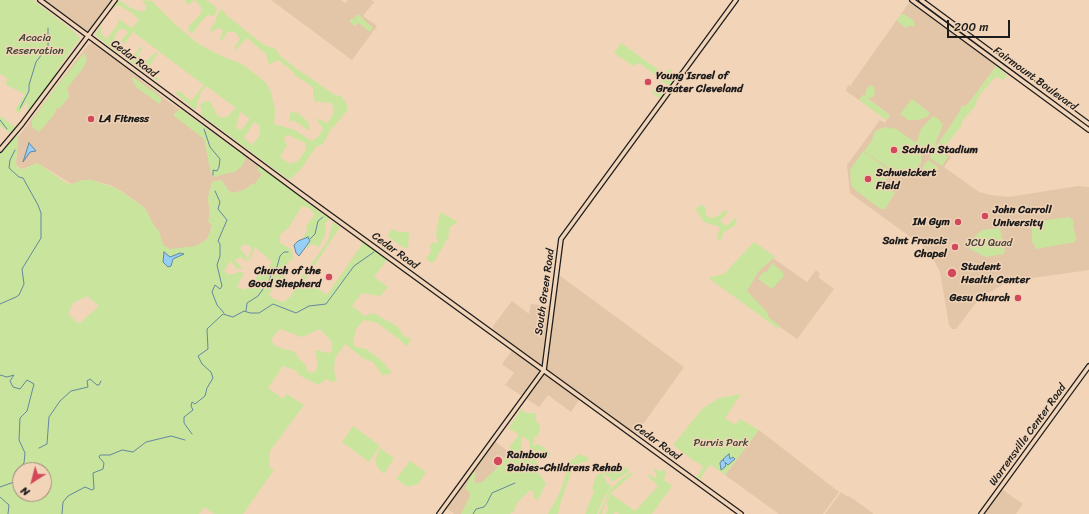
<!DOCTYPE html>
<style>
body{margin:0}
#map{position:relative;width:1089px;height:514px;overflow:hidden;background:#f2d4b8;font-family:Sriracha,sans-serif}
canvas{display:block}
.north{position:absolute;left:12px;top:462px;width:40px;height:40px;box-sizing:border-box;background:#f2d4b8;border:1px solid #9c8a7a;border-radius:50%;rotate:216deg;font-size:11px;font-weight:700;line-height:16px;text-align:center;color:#1c1c1c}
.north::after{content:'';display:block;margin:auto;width:14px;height:18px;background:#d1495b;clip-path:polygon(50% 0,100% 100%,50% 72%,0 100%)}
.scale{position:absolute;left:947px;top:20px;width:63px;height:18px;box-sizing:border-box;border:2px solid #1c1c1c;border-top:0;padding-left:5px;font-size:12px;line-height:14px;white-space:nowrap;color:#1c1c1c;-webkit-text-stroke:3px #f2d4b8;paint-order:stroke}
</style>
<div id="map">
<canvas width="1089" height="514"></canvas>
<div class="north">N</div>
<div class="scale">200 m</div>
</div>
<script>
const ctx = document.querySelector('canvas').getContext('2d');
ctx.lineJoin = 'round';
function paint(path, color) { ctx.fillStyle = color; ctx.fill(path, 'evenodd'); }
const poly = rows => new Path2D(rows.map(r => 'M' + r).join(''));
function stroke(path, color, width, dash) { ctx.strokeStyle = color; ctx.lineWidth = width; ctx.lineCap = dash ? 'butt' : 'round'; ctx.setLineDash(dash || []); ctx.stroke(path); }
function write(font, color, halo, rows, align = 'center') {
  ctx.font = font + ' Sriracha,sans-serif'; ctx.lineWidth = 3; ctx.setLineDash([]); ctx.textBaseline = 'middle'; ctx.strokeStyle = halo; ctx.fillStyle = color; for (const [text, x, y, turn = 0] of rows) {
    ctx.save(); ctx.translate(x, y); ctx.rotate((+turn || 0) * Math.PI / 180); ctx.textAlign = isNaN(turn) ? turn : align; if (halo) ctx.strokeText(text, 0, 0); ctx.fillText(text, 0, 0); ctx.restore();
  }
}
paint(poly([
 [40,0,115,0,88,35],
 [271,0,341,0,345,3,348,0,371,0,374,2,363,16,377,26,352,60],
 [911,0,998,64,937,146,951,157,944,167,979,192,990,195,1009,197,1078,186,1089,187,1089,270,1018,280,1002,285,979,299,956,329,952,329,949,325,940,272,931,255,920,244,850,193,847,165,880,120,885,123,890,115,863,95,859,100,846,91,848,85,850,86],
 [92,43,124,66,165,99,258,165,258,171,262,174,254,185,252,184,246,189,234,193,229,191,221,180,212,182,208,198,210,215,208,222,212,225,209,236,203,243,193,247,167,278,159,231,154,226,145,208,120,190,110,185,91,180,82,181,72,184,39,164,36,164,21,169,16,164,18,137,70,68,88,45],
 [754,245,807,282,816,270,820,274,818,277,834,289,797,339,720,284],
 [559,275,684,367,636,434,493,330,493,326,512,301,529,314,531,304,554,307],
 [514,348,581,397,571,412,548,395,539,407,505,385,514,373,502,364],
 [759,430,839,492,823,514,779,514,725,475],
 [493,440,509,452,463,514,454,514,448,509,442,510],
 [1000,488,1023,504,1016,514,981,514],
 [841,492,848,497,849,496,874,514,825,514]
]), '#e2c6a7');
paint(poly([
 [0,0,33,0,71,29,80,38,56,72,59,74,29,115,27,102,19,113,15,110,25,94,6,85,7,78,0,74],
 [119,0,129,7,141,12,146,10,146,5,142,0,152,1,177,26,197,43,217,54,242,64,259,77,266,83,271,92,275,110,274,124,295,130,311,141,317,138,323,129,316,118,327,123,333,114,333,106,330,102,324,103,319,101,316,103,313,96,313,88,310,85,296,76,290,69,278,60,269,65,266,54,247,38,234,51,235,46,240,39,235,32,227,32,223,40,220,40,223,30,217,28,211,32,210,29,216,21,217,14,222,9,226,15,264,45,276,49,280,56,297,69,335,95,341,96,347,104,347,111,330,131,323,144,316,147,301,169,289,180,200,114,202,112,200,105,203,102,210,101,217,115,222,118,228,116,236,108,206,86,200,94,196,109,194,109,175,93,177,91,181,92,191,101,204,85,133,32,124,44,121,41,128,32,124,29,119,29,116,33,113,44,121,52,119,54,95,35,101,26,101,33,107,39,119,22,117,18,132,28,139,20,132,13,118,5,112,10],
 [240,112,250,119,241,130,236,128],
 [254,122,260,126,260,135,252,145,244,138],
 [285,135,291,136,305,143,305,151,298,161,290,164,280,157,287,145,284,140],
 [185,0,206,0,215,6,217,10,214,16,208,15,203,19,192,34,188,30,189,26,201,13,202,8,195,0,187,5],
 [358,14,373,28,370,32,360,24,358,23,355,26,349,21,352,18,358,22,354,18],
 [904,14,914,21,915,26,908,26,906,28,897,21,900,15],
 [621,43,663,73,671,69,674,81,670,86,659,80,660,78,639,63,633,66,614,53],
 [141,46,142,49,138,55,144,61,149,59,154,53,158,53,148,69,159,79,158,81,126,59,129,56,132,57],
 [84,53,87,60,84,67,68,87,68,93,70,96,60,108,56,109,54,115,39,132,32,127,32,120,56,87],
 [997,65,1007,76,1003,80,997,77,993,79,979,96,974,108,962,121,962,125,948,143,945,144,947,151,940,145,939,142,960,111,961,107,967,105],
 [133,77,158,95,162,99,159,104,136,87,132,79],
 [658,83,668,90,661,99,652,93],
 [870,85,874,87,875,91,874,96,868,99,890,115,886,120,859,100,863,95,865,96,867,88],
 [912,99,930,113,927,117,918,120,908,120,900,114],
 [180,109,246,157,242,166,235,172,228,173,215,177,211,174,204,139,174,116,174,114],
 [293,112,298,113,308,122,310,130,308,130,293,120,290,122,290,113],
 [0,116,18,129,15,133,18,137,16,164,18,168,24,169,36,163,39,164,66,183,72,184,82,180,91,180,116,188,145,208,154,226,159,231,163,245,170,249,196,246,206,240,212,228,212,224,208,222,210,215,208,198,212,182,221,180,229,191,234,193,246,189,252,184,254,185,262,174,258,171,258,162,302,194,300,197,305,201,330,219,325,223,326,233,319,247,311,244,307,250,310,238,302,239,307,231,306,226,315,214,309,208,302,206,289,227,280,235,279,242,292,250,293,259,289,261,286,268,288,270,284,277,288,279,282,285,272,289,269,295,272,298,283,302,290,297,306,268,314,261,328,240,333,222,340,227,305,280,327,295,365,240,389,257,374,277,388,287,380,296,362,293,352,306,365,316,373,313,397,326,405,337,411,338,408,345,406,346,399,339,377,323,364,320,356,329,353,344,356,347,366,349,381,360,391,371,390,374,382,375,373,362,364,359,345,344,335,358,334,371,337,380,333,382,326,379,318,385,299,375,295,370,283,366,268,388,283,399,287,394,304,405,270,451,269,467,274,470,243,514,214,514,204,507,199,514,0,514,0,150,13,135,0,126],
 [244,244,250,246,252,249,248,259,250,260,255,247,272,262,265,272,262,274,256,272,257,277,245,290,237,287,244,273,239,272,229,275,224,271,231,261,237,269,243,268,235,261,236,259,241,257,248,262,246,256,240,248],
 [87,296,99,306,79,324,68,314,73,303],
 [280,329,302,337,320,329,332,342,332,352,330,353,315,350,318,366,316,371,311,373,307,371,306,365,299,359,295,352,275,346,271,339],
 [20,470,44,470,44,494,20,494],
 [933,116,939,119,943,125,936,142,937,146,948,157,942,166,930,158,931,155,923,149,921,152,921,163,917,168,910,171,901,169,897,174,864,151,871,142,875,131,885,127,894,129,895,128,916,143,921,129],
 [863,151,890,171,891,174,882,185,895,193,885,209,881,209,867,199,853,188,851,184,850,170],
 [928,160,939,168,933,177,922,168],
 [701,205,705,207,706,215,710,218,718,216,725,210,728,212,720,221,726,226,737,217,735,225,723,233,721,241,717,239,720,227,704,222,697,212,696,208],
 [440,212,458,222,450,227,448,238,434,262,431,263,426,258,431,252,430,245,433,242,437,244,438,242,436,233],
 [1069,217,1074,221,1073,227,1076,237,1075,242,1036,249,1032,241,1032,222],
 [1000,228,1005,252,1003,254,986,257,970,249,969,242,982,230],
 [392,229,399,232,409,232,408,248,404,248,387,236],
 [753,243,756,243,775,257,759,271,747,291,767,312,769,318,780,326,777,328,710,279,710,277,724,274],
 [772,263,783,272,783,277,772,289,758,279,764,271,766,273],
 [741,394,725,418,735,425,740,419,759,430,725,475,711,465,707,468,699,481,696,479,703,466,694,461,673,445,702,409,719,398],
 [521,409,526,413,535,413,536,421,540,425,538,437,535,436,533,446,538,444,551,453,546,459,542,456,542,452,539,450,532,453,530,452,529,441,523,436,521,437,522,450,533,457,537,462,535,472,539,473,546,484,538,500,534,498,533,491,529,491,517,503,514,511,510,514,461,514,470,496,470,493,465,488,473,472,476,474,474,481,476,483,482,482,496,469,509,452,522,461,523,460,509,450,509,447,519,435,512,430,508,429,506,432],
 [353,426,380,446,369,462,342,442],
 [380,448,394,458,384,474,377,467,375,460],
 [579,454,589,458,588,461,577,464,572,471,561,501,558,514,548,514,560,492,570,461],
 [410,461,426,472,418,484,408,487,396,479],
 [624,467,629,470,627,473,612,482,611,479,600,471,604,468,614,473],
 [653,468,662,472,663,469,666,472,664,480,672,486,652,514,619,514,615,511,614,514,606,514,608,506,606,504,611,494,635,511,658,486,648,476,649,474,655,478,657,476],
 [631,472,633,474,612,492,606,501,602,514,599,514,609,491,619,481],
 [599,473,603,474,607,483,612,486,603,499,597,514,585,514,594,491,592,489,596,476]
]), '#c9e59d');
const water = poly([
 [29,143,36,151,30,152,23,162,29,143],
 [308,237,310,241,299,256,296,253,294,245,298,241,308,237],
 [164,252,170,257,180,253,184,254,173,259,171,266,168,267,163,262,164,252],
 [729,454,730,459,733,457,735,459,728,465,725,462,726,466,721,470,720,463,722,460,724,461,723,459,729,454]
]);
paint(water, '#96cff6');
stroke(water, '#65879f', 1);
stroke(poly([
 [20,108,29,91,29,85,36,62,48,46,48,28],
 [0,120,7,129],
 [204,129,210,147,220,159,219,167,217,171,213,170,213,175],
 [215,191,220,202,218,209,227,220,218,241,220,244,220,256,217,265,222,286,220,289,215,285,212,292,217,305,224,313],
 [310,239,315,234,318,221,323,217],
 [0,304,16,297,19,295,24,284,22,269,41,238,41,213,38,205,23,178,19,177,9,168,10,160,15,150],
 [246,311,247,303,258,296,270,279,271,272,277,267,280,256,284,252,288,252],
 [0,375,7,377,14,375,10,381,13,387,20,389,27,380,34,384,27,411,20,418,19,440,25,453,24,463,16,472,14,482,0,487],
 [192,434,184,423,184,417,193,410,191,406,192,402,195,404,205,396,207,388,213,378,211,372,202,364,198,356,208,349,207,329,223,314,233,317,244,311,250,313,259,313,273,304,296,313,309,306,326,304,354,266,374,252],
 [39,448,47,444,49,417,60,401,71,391,88,387,87,381,90,379,97,385,99,385,101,381],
 [0,497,9,505,8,514],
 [62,514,63,502,68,496,85,487,92,490,94,489,93,473,103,469,104,463,99,457,100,455,110,455,122,450,133,452,146,442,171,436,185,440],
 [473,514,476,509,484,507,487,503,492,493,515,483]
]), '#65879f', 1);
const major = poly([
 [40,0,300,193,741,514],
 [912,0,1089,130],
 [921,0,1089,124],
 [0,150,22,124,115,0],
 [439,514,544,370,561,239,736,0],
 [981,514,1089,366]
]);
stroke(major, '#1c1c1c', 6);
stroke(major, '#f2d4b8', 3.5);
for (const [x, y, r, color] of [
 [648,82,4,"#d1495b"],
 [91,119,4,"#d1495b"],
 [894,150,4,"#d1495b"],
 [868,179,4,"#d1495b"],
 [985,216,4,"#d1495b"],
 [958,222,4,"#d1495b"],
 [955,247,4,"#d1495b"],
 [952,273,5,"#d1495b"],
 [329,277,4,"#d1495b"],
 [1018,298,4,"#d1495b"],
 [498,461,5,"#d1495b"]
]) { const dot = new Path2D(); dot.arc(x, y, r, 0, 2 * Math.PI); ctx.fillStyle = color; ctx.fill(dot); stroke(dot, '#f2d4b8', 1.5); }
write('11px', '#3f4436', '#f2d4b8', [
 ["Acacia",35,38],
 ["Reservation",35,51],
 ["JCU Quad",989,243],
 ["Purvis Park",721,443]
]);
write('11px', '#1c1c1c', '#f2d4b8', [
 ["Cedar Road",134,59,37],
 ["Fairmount Boulevard",1035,79,36],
 ["Cedar Road",395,251,36],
 ["South Green Road",545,292,-82],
 ["Warrensville Center Road",1028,435,-54],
 ["Cedar Road",657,442,36]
]);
write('bold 11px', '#1c1c1c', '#f2d4b8', [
 ["Young Israel of",656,76],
 ["Greater Cleveland",656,89],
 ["LA Fitness",99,119],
 ["Schula Stadium",902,150],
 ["Schweickert",876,173],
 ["Field",876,186],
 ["John Carroll",993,210],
 ["University",993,223],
 ["IM Gym",950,222,"right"],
 ["Saint Francis",947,241,"right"],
 ["Chapel",947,254,"right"],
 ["Student",961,267],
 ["Health Center",961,280],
 ["Church of the",321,271,"right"],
 ["Good Shepherd",321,284,"right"],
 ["Gesu Church",1010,298,"right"],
 ["Rainbow",507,455],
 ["Babies-Childrens Rehab",507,468]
], 'left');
</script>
